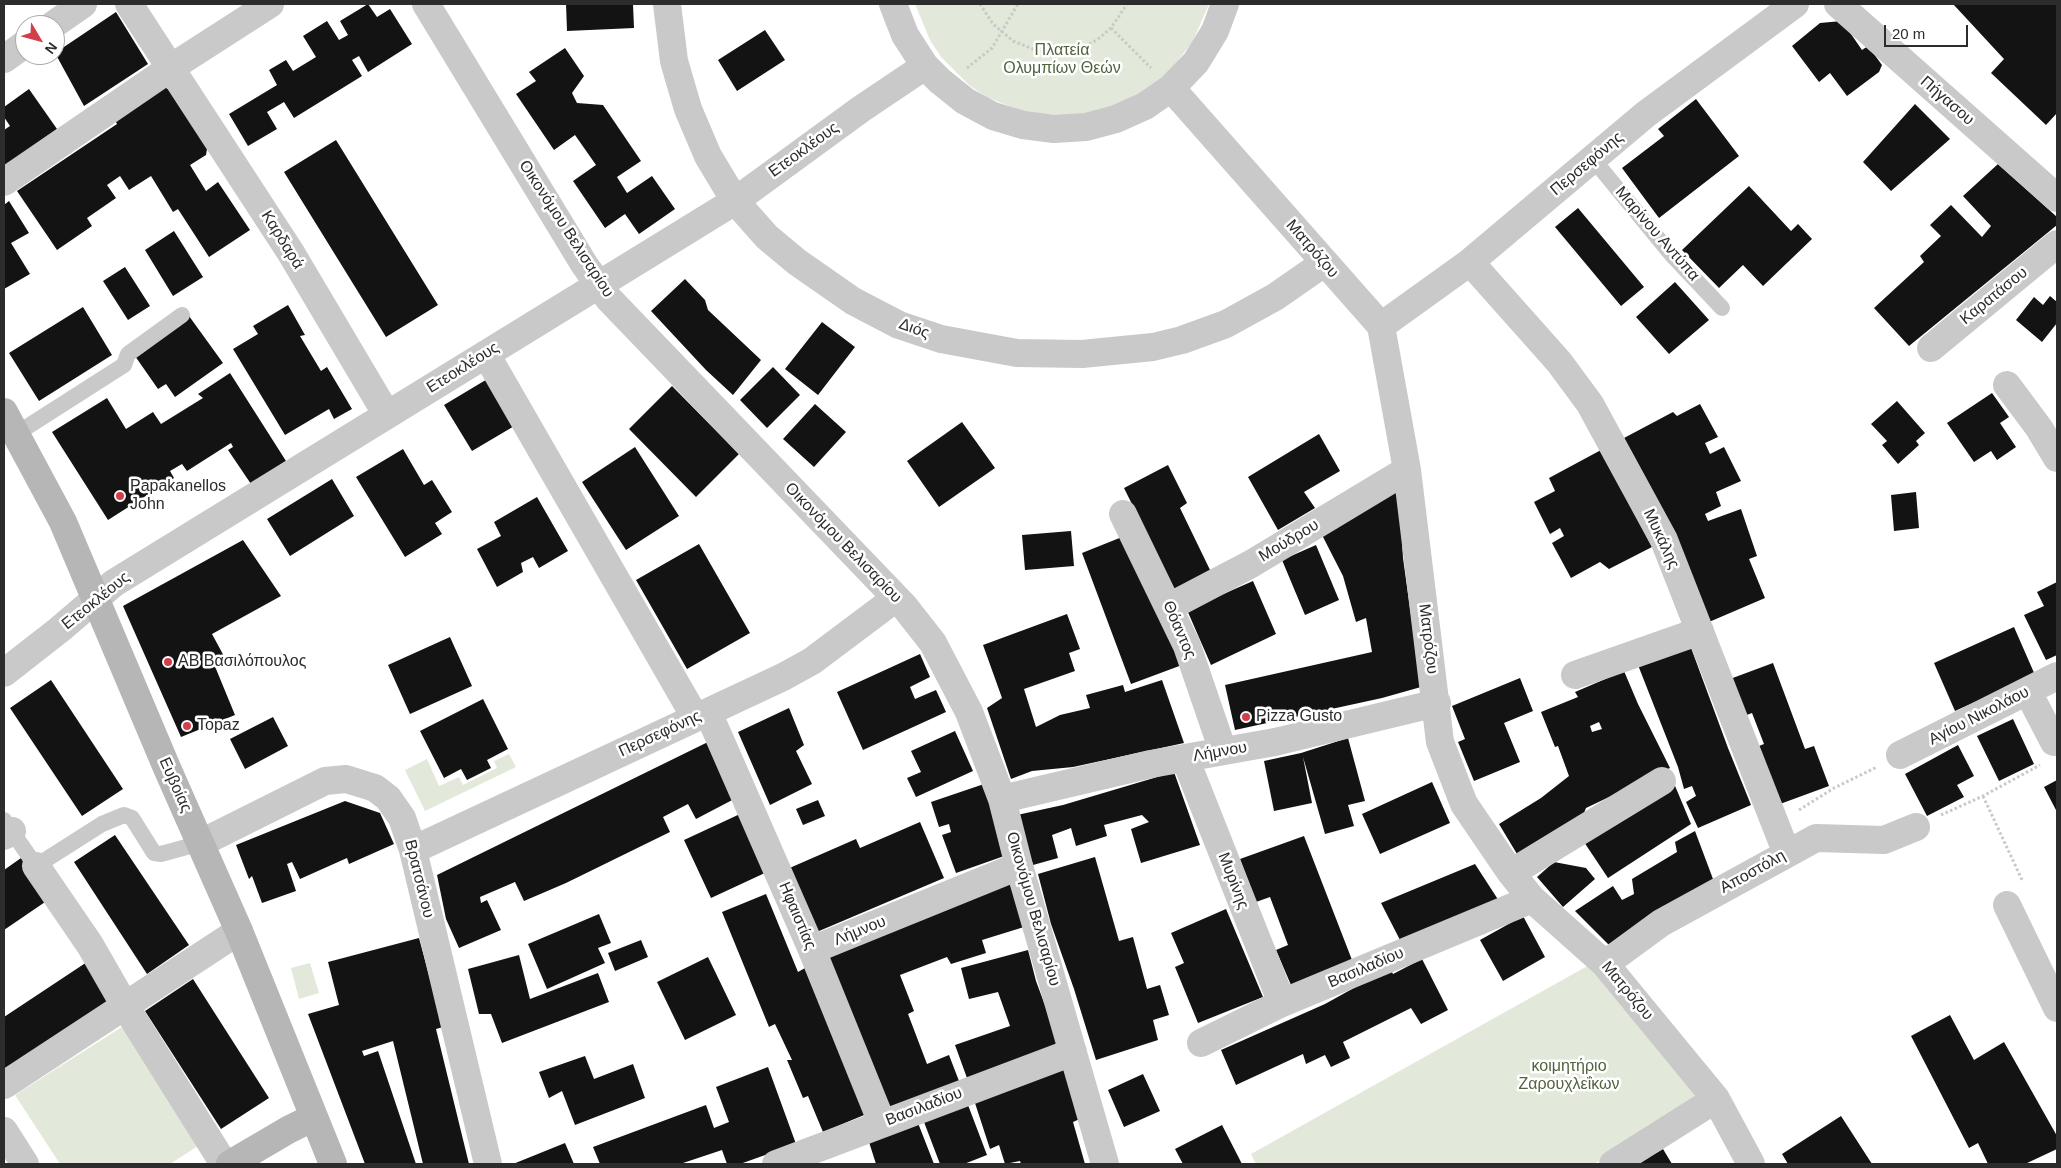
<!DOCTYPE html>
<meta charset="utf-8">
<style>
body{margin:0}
#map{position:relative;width:2061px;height:1168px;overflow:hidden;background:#fff;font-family:Helvetica,sans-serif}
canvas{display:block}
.frame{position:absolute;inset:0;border:5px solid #2c2c2c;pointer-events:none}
.north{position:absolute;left:15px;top:15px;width:50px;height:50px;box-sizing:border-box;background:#fff;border:1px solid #ababab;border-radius:50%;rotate:127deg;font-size:14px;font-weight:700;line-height:20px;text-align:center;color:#2c2c2c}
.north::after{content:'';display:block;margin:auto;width:18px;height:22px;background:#d33e4b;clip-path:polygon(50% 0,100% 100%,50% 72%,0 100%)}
.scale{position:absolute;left:1884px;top:25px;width:84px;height:22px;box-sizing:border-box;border:2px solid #2c2c2c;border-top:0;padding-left:6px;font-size:15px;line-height:18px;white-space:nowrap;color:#2c2c2c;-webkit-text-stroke:4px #fff;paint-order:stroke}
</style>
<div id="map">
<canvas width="2061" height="1168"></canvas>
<div class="frame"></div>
<div class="north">N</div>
<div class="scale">20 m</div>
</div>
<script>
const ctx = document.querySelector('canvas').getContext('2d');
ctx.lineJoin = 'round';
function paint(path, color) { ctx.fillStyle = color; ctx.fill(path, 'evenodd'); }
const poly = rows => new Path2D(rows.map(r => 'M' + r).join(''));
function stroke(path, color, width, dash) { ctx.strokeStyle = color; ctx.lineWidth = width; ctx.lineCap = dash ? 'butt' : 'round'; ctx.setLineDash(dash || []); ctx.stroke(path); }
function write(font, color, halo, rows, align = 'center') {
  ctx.font = font + ' Helvetica,sans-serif'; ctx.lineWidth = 5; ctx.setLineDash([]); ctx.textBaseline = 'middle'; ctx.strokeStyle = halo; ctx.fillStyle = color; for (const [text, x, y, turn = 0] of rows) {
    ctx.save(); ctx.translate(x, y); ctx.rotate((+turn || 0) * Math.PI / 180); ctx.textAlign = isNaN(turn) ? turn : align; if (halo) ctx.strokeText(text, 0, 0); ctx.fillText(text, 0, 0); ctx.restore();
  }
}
paint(poly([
 [915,4,1209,4,1192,43,1165,76,1130,101,1089,114,1067,116,1025,112,986,97,969,85,941,57,930,40],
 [509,754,516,767,425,811,405,770,427,759,439,786,459,777,463,785,497,768,494,761],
 [310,963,319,993,299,999,291,968],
 [1591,964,1696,1091,1692,1103,1594,1164,1256,1164,1251,1154],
 [125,1025,201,1144,170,1164,60,1164,15,1095]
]), '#e2e8da');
paint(poly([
 [368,4,377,17,390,9,412,44,368,72,359,56,352,60,362,76,294,118,284,102,267,112,277,129,248,146,229,114,277,85,269,70,286,60,293,71,316,57,303,36,327,21,339,40,348,35,340,21],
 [566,4,633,4,634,28,567,31],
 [1953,4,2057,4,2057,113,2046,125,1991,73,2004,59],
 [116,12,148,64,84,106,55,53],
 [1842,21,1862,50,1868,46,1882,65,1879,72,1847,96,1830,73,1819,82,1792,46,1820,23],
 [765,30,785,60,737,91,718,60],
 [565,48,584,76,572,93,577,103,603,105,641,161,617,177,627,193,652,176,675,209,639,234,625,214,605,228,573,181,596,165,575,135,554,150,516,94,536,81,529,72],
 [162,86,172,91,208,143,206,155,190,165,206,191,218,182,250,230,209,257,178,209,173,212,151,176,129,190,120,176,107,185,116,198,87,218,92,226,57,250,17,191,117,124,114,118],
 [29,89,57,129,4,167,4,130,10,126,4,117,4,107],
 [1696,99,1739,156,1659,218,1622,168,1664,136,1658,129],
 [1915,104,1950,139,1891,191,1863,162],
 [336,140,438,305,386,337,284,172],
 [1998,164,2057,217,2057,225,1909,346,1874,308,1924,262,1920,256,1941,236,1930,225,1951,205,1982,237,1991,226,1963,196],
 [1749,186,1791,231,1798,224,1812,239,1763,286,1743,265,1719,288,1682,250],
 [9,201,29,233,11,243,30,274,4,289,4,205],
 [1578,208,1644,287,1621,306,1555,227],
 [174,231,203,277,173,296,145,250],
 [125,267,150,306,128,320,103,281],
 [685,279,705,300,708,310,761,360,733,395,706,370,651,311],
 [1675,282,1709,320,1669,354,1636,317],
 [2050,296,2057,302,2057,323,2042,342,2016,320,2034,297,2043,305],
 [288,305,305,335,300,336,321,371,327,367,352,409,334,419,329,409,285,435,233,349,258,334,253,326],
 [83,307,112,355,39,401,9,353],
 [189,316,223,363,175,397,166,384,158,389,135,356],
 [822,322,855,347,818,395,785,369],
 [773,367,800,395,767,428,740,400],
 [230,373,286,461,251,484,228,450,233,447,231,443,187,471,182,464,170,471,174,478,108,520,52,432,107,398,126,429,153,412,161,424,203,398,198,394],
 [489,378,516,425,472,451,444,405],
 [672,386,739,454,696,497,629,429],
 [1992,393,2009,417,2000,423,2016,447,1997,460,1991,451,1974,462,1947,423],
 [1897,401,1925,433,1916,441,1919,445,1898,464,1882,445,1887,441,1871,424],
 [815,404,846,432,814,467,783,439],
 [1700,404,1718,437,1705,443,1710,454,1724,447,1741,481,1716,492,1721,506,1705,514,1708,521,1741,509,1757,556,1749,559,1765,598,1709,622,1674,530,1624,438,1673,412,1677,416],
 [962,422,995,468,939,507,907,461],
 [1319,434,1340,471,1304,492,1315,508,1278,530,1248,477],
 [635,447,679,516,626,550,582,482],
 [403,449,424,485,432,480,452,512,435,523,442,534,405,557,356,477],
 [1601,450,1652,547,1609,569,1600,562,1571,578,1552,543,1564,536,1560,528,1550,534,1534,502,1555,491,1549,478],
 [1168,465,1187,503,1180,508,1211,572,1174,589,1124,488],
 [332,479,354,516,290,556,267,519],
 [1399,490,1403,558,1421,687,1382,698,1235,730,1225,685,1372,652,1366,618,1356,622,1343,576,1322,535],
 [1916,492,1919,528,1894,531,1891,495],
 [537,497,568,551,539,568,533,557,521,563,523,572,497,587,477,549,501,536,494,522],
 [1071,531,1074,566,1025,570,1022,535],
 [1127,535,1182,665,1131,684,1082,553],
 [243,540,281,596,212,634,225,658,214,664,235,715,181,737,123,606],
 [699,544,750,633,687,669,636,580],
 [1316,545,1339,600,1305,615,1282,560],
 [1253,581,1276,634,1211,665,1187,610],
 [2057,582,2057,655,2046,660,2024,615,2044,606,2037,592],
 [1067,614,1080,649,1069,653,1075,671,1024,689,1036,727,1060,715,1090,708,1086,695,1123,685,1125,692,1162,680,1184,743,1073,767,1032,771,1011,779,987,708,1002,698,983,645],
 [2014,627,2035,675,1955,711,1934,663],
 [450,637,472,686,410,714,388,665],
 [1690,645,1728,748,1751,805,1698,828,1686,802,1696,796,1692,786,1684,789,1678,767,1638,665],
 [920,654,930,677,910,687,915,699,936,690,946,712,863,750,837,692],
 [1773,663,1805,749,1814,746,1829,786,1780,804,1759,746,1764,744,1752,713,1744,716,1730,679],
 [1624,671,1638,704,1670,768,1586,808,1584,813,1517,854,1499,824,1541,798,1569,776,1558,746,1555,747,1541,712,1578,697,1575,692],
 [1599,722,1602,729,1592,732,1590,726],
 [1520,678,1533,711,1504,723,1520,762,1474,781,1458,742,1465,739,1452,706],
 [51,680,123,789,82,816,10,708],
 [483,699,508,749,487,760,491,768,467,780,461,769,444,778,420,731],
 [789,708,804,745,796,751,812,784,770,805,738,732],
 [273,717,288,746,245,769,230,739],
 [2013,719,2034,764,1999,781,1977,736],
 [955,731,973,771,916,797,907,778,921,772,911,751],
 [1348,738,1365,801,1348,805,1354,826,1325,834,1303,757,1312,803,1274,811,1264,761,1301,753],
 [710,741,738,797,696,819,688,804,663,817,670,832,566,883,524,901,515,882,480,897,481,903,487,900,501,930,459,948,446,919,437,875],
 [1958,745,1974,776,1957,785,1964,797,1927,816,1905,774],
 [1174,772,1200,845,1141,863,1131,829,1149,822,1142,815,1104,825,1107,836,1076,846,1071,828,1052,835,1058,858,1033,865,1017,815,1063,805],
 [2057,780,2057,812,2044,787],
 [1673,781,1691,824,1608,878,1584,842],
 [1432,782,1450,823,1380,854,1362,814],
 [984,784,1007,855,956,873,942,835,951,832,949,824,939,827,931,802],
 [818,800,825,816,803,825,796,809],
 [345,801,380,813,394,844,349,864,347,858,300,879,292,862,287,864,296,891,262,903,252,876,249,879,236,845],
 [740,814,767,872,711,898,684,840],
 [920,822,944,878,812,934,785,870,856,839,860,848],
 [1695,831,1716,887,1613,949,1575,911,1613,886,1622,900,1634,894,1632,879,1677,852,1675,842],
 [115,835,189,945,147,974,74,862],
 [1304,836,1352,960,1291,985,1276,950,1288,945,1270,897,1256,902,1240,859],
 [1095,857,1119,941,1133,937,1147,989,1160,985,1169,1015,1153,1020,1158,1040,1096,1060,1074,989,1051,924,1038,874],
 [21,858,48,900,4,930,4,870],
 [1554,862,1586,868,1595,879,1563,907,1537,877],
 [1475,864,1499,901,1400,940,1381,903],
 [1010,883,1024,927,982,940,986,953,951,964,947,957,900,975,914,1011,908,1014,927,1064,949,1055,959,1081,888,1108,828,954],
 [766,894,798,972,805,968,869,1113,823,1132,808,1096,803,1098,787,1060,792,1060,775,1024,769,1027,722,912],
 [1226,909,1263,997,1198,1023,1175,967,1184,963,1171,933],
 [599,914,611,943,598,948,605,963,547,989,528,944],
 [1523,916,1545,957,1503,981,1480,940],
 [419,938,443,1027,436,1029,469,1164,423,1164,393,1041,362,1051,364,1056,378,1051,416,1164,365,1164,308,1014,339,1005,328,962],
 [641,940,648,957,615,971,608,953],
 [1028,950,1036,981,1060,1046,967,1078,955,1045,1010,1026,998,992,969,999,961,968],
 [519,955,530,999,598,973,609,1002,502,1043,491,1014,479,1014,468,969],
 [708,957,736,1015,685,1040,657,982],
 [1422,959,1448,1010,1421,1024,1411,1008,1343,1042,1350,1058,1331,1067,1325,1055,1306,1064,1303,1054,1236,1085,1221,1050,1325,1004,1390,968,1393,974],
 [87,962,113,1000,4,1073,4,1017],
 [193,979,269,1098,221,1129,145,1011],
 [1950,1015,1974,1060,2004,1042,2057,1136,2057,1149,2025,1164,1988,1164,1978,1143,1969,1148,1911,1036],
 [585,1056,594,1079,633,1064,645,1098,575,1125,562,1091,549,1098,539,1072],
 [768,1067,796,1144,740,1164,727,1164,722,1150,680,1164,600,1164,593,1147,706,1105,714,1128,729,1122,716,1087],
 [1065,1068,1082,1118,1073,1122,1085,1164,1021,1164,1020,1161,1005,1164,999,1145,990,1149,974,1100],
 [1143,1074,1160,1111,1124,1127,1108,1090],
 [968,1105,987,1155,964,1164,940,1164,924,1122],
 [1841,1116,1872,1164,1788,1164,1782,1154],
 [918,1123,934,1164,876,1164,869,1142],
 [1222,1125,1242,1164,1183,1164,1175,1149],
 [565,1143,574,1164,513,1164],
 [1663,1149,1672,1164,1637,1164]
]), '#131313');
stroke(poly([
 [980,4,993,24,1013,41,1038,51,1066,53,1081,48,1097,40,1111,28,1127,4],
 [1111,28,1151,68],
 [967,68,992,48,1018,4],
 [1983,796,2023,882],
 [1799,810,1834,788,1877,767],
 [1941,815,1983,796,2040,765]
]), '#c9c9c9', 3, [2.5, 2.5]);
stroke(poly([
 [1593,159,1671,254,1722,308],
 [16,434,124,365,128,354,182,315],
 [4,820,36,866,102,824,124,815,132,818,154,853,161,854,201,843]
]), '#c9c9c9', 16);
stroke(poly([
 [129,4,291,253,387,415],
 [426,4,584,264,608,298,904,606,933,643,969,712,1002,799,1019,866,1105,1164],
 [667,4,674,61,688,109,708,156,735,201,767,237,797,262,853,301,899,325,941,339,1017,353,1082,354,1153,347,1182,340,1226,324,1275,297,1324,263],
 [893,4,905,35,925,66,940,81,965,101,993,116,1023,125,1054,129,1086,127,1116,119,1145,106,1171,88,1196,62,1215,31,1225,4],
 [1838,4,2057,198],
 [53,25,83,4],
 [4,59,25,44],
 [1171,88,1381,326,1407,470,1440,742,1464,804,1511,873,1532,899,1605,964,1716,1099,1751,1164],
 [4,182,172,67,270,4],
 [1470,262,1559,362,1590,404,1664,540,1787,854],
 [1381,326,1470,262,1646,114,1795,4],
 [1931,348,2057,244],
 [486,354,695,717],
 [2007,385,2039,428,2057,458],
 [1123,514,1187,646,1223,751],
 [1169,607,1251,564,1407,470],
 [4,673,59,630,114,583,735,201,861,109,925,66],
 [1575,675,1700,631],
 [2028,692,2054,742,2057,740],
 [708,712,812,950,882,1123],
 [1900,755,2057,676],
 [1185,758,1282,1003],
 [1002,799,1151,764,1275,742,1437,703],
 [4,836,12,831],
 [201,843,325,781,346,779,375,788,388,798,402,818,413,850,488,1164],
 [413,850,783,677,812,661,896,598],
 [36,866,90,945,125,1006,224,1164],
 [1511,873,1662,781],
 [2007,905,2057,1008],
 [812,950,1019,866],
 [1605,964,1661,923,1816,838,1884,840,1916,827],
 [1201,1043,1282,1003,1532,899],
 [4,1085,239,931],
 [4,1131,25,1164],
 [776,1164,1073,1052],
 [1613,1164,1716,1099]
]), '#c9c9c9', 28);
stroke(poly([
 [4,412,63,522,167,768,239,931,333,1164],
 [230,1164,288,1130,314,1117]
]), '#b6b6b6', 28);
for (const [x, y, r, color] of [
 [120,496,5,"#d33e4b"],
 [168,662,5,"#d33e4b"],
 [1246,717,5,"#d33e4b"],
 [187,726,5,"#d33e4b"]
]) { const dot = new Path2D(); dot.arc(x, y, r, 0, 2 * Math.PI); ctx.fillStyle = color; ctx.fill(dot); stroke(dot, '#fff', 2); }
write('16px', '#50633e', '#fff', [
 ["Πλατεία",1062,51],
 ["Ολυμπίων Θεών",1062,69],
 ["κοιμητήριο",1569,1067],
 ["Ζαρουχλεΐκων",1569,1085]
]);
write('16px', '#2c2c2c', '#fff', [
 ["Πήγασου",1947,101,41],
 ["Ετεοκλέους",804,150,-36],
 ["Περσεφόνης",1587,164,-40],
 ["Οικονόμου Βελισαρίου",566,229,57],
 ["Μαρίνου Αντύπα",1657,234,49],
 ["Καρδαρά",282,240,58],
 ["Ματρόζου",1312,249,49],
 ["Καρατάσου",1994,296,-39],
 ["Διός",914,329,20],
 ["Ετεοκλέους",463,368,-32],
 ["Μυκάλης",1661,539,65],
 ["Μούδρου",1289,541,-31],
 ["Οικονόμου Βελισαρίου",843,543,46],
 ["Ετεοκλέους",96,601,-39],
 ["Θόαντος",1179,630,67],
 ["Ματρόζου",1428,639,83],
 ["Αγίου Νικολάου",1979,716,-27],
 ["Περσεφόνης",660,734,-25],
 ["Λήμνου",1220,752,-10],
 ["Ευβοίας",175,785,66],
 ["Αποστόλη",1753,872,-29],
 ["Βρατσάνου",419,879,76],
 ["Μυρίνης",1233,881,69],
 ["Οικονόμου Βελισαρίου",1033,909,74],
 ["Ηφαιστίας",797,916,67],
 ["Λήμνου",860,931,-22],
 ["Βασιλαδίου",1366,968,-23],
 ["Ματρόζου",1627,991,50],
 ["Βασιλαδίου",924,1107,-21]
]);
write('16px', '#2c2c2c', '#fff', [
 ["Papakanellos",130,487],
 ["John",130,505],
 ["ΑΒ Βασιλόπουλος",178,662],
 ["Pizza Gusto",1256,717],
 ["Topaz",197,726]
], 'left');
</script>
